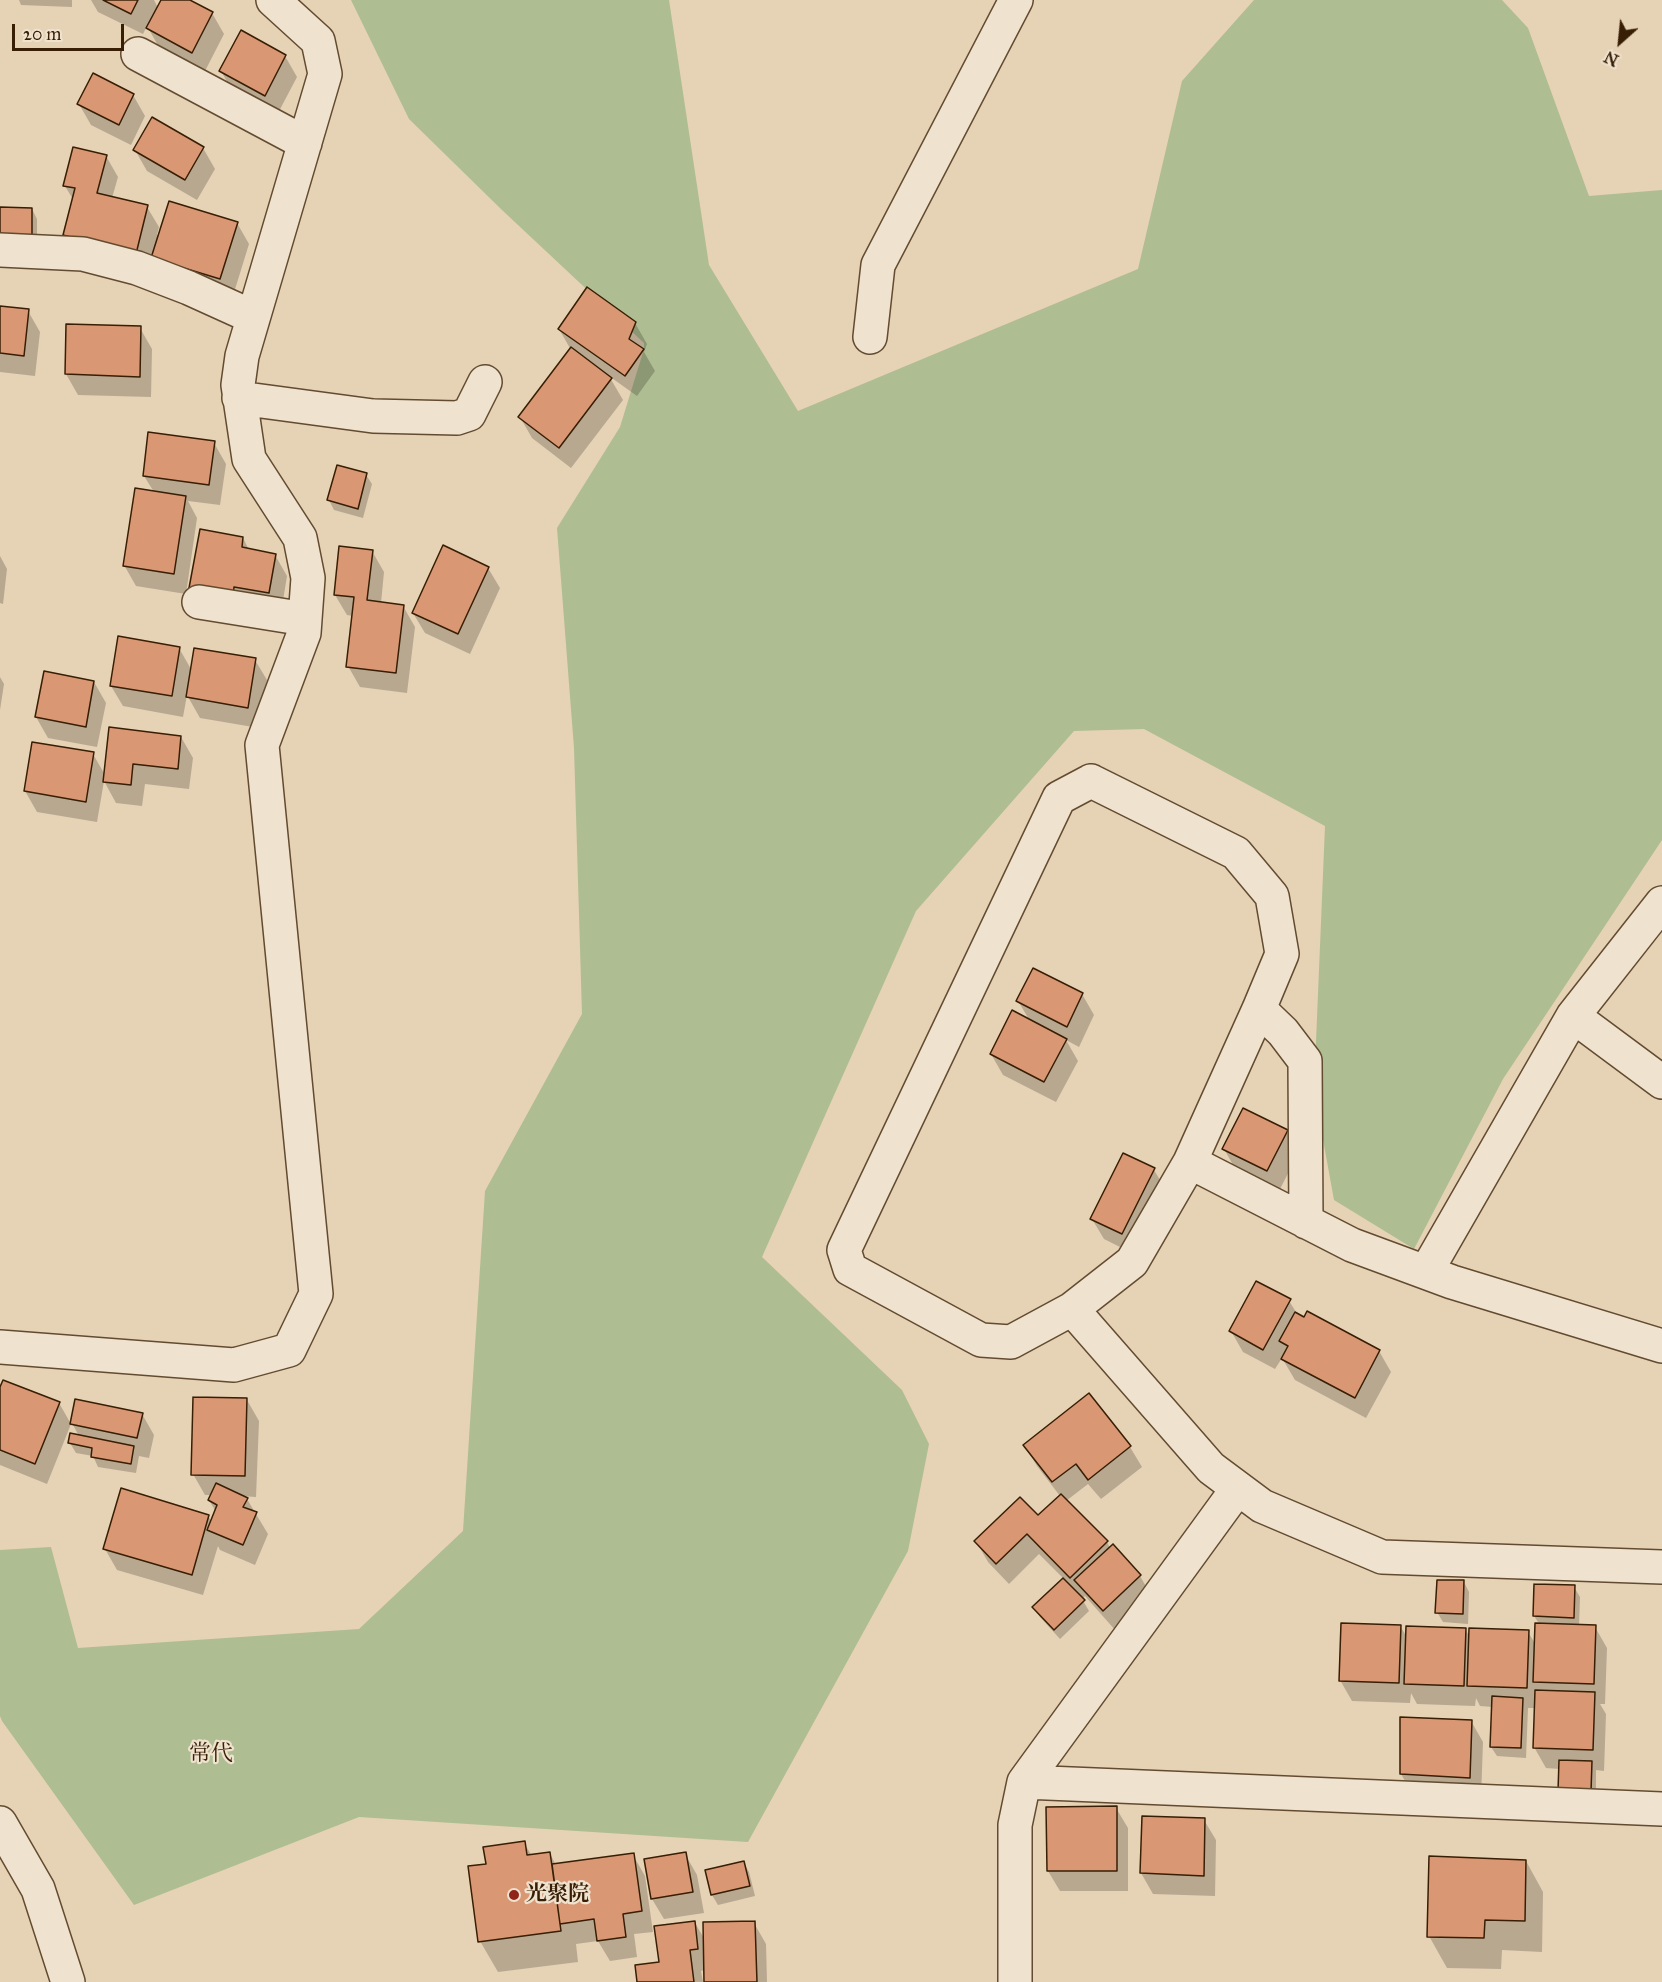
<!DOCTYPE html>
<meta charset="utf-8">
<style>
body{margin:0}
#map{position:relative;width:1662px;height:1982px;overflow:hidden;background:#e6d2b5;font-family:"IM FELL Great Primer",serif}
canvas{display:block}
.north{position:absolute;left:1590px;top:12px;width:60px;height:60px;-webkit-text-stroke:4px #efe2cf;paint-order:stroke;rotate:207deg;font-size:16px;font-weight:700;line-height:24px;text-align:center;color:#371e04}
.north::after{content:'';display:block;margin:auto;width:21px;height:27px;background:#371e04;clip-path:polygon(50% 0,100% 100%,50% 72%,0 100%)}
.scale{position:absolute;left:12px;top:24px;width:112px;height:27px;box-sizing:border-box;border:3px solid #371e04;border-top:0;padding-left:8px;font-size:18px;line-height:21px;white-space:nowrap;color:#371e04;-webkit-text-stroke:4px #efe2cf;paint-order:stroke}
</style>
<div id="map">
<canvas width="1662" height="1982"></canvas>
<div class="north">N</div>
<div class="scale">20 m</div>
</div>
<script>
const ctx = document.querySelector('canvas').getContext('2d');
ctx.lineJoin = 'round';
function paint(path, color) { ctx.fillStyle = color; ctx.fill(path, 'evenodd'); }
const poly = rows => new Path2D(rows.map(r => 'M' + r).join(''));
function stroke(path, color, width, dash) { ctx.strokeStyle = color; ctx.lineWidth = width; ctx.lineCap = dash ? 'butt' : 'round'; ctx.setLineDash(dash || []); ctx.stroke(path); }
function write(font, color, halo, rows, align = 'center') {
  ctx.font = font + ' "IM FELL Great Primer","Noto Serif JP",serif'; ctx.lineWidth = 4.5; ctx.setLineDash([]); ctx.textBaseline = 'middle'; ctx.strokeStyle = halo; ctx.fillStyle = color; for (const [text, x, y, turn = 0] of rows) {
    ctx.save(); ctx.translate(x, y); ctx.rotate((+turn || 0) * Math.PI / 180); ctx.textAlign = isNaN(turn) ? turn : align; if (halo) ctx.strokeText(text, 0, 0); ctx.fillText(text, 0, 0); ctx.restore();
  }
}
paint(poly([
 [351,0,669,0,709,265,798,411,1138,269,1182,81,1254,0,1502,0,1528,28,1589,196,1662,190,1662,840,1503,1079,1414,1249,1334,1200,1314,1090,1325,826,1144,729,1074,731,916,911,762,1257,902,1390,929,1444,908,1551,748,1842,359,1817,134,1905,2,1721,0,1716,0,1550,51,1547,78,1648,359,1629,463,1531,485,1191,582,1014,574,748,557,528,620,427,644,349,644,343,502,210,409,119]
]), '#afbd92');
paint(poly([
 [19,0,72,0,72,7,21,5],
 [91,0,154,0,158,8,163,0,187,0,212,13,224,34,204,73,160,49,147,26,143,34,98,12],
 [285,56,297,77,277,115,233,92,221,71],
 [133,95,145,116,131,145,91,125,79,104],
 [203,148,215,169,197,200,147,171,135,150],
 [106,156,118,177,112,198,147,207,159,227,157,235,237,223,249,244,232,299,77,256,65,235,74,201,65,186],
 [0,208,32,209,37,219,37,247],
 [0,308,28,311,40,332,35,376,0,372],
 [635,323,647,344,644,352,655,371,637,396,609,376,623,400,571,468,532,438,520,417,571,350,559,329],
 [140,328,152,349,151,397,78,395,66,374],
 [214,443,226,464,220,505,188,501,197,518,186,594,136,586,124,565,154,492,144,476],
 [366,475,372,484,363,518,334,510,329,500],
 [243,538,249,550,275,555,287,576,281,613,203,609],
 [372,551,384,572,381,603,403,606,415,627,407,693,360,687,348,666,353,616,347,615,335,595],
 [0,556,7,569,3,604,0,603],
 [488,568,500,588,470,654,425,633,413,613],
 [179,648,192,671,255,660,267,680,259,728,200,718,187,695,183,717,123,706,111,686],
 [0,677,4,684,0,710],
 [94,682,106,703,97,747,48,738,36,717],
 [181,737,193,758,189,789,145,784,142,806,116,803,104,781,97,822,37,812,25,791,93,754,105,775],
 [1082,994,1094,1015,1079,1047,1066,1040,1078,1061,1056,1102,1003,1075,991,1054,1030,1021,1018,1001],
 [1287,1132,1299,1152,1279,1191,1236,1170,1224,1149],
 [1154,1170,1166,1190,1134,1254,1104,1239,1092,1219],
 [1289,1301,1298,1315,1379,1351,1391,1372,1366,1418,1295,1380,1282,1358,1275,1369,1243,1352,1231,1331],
 [0,1391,59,1403,71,1424,47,1484,0,1465],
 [247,1400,259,1421,256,1497,241,1496,247,1499,268,1534,255,1565,220,1550,218,1546,203,1595,117,1570,105,1549,208,1516,212,1522,216,1512,209,1500,212,1495,205,1495,193,1474],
 [142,1414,154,1435,149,1458,139,1456,136,1473,98,1467,93,1456,76,1453,70,1443,79,1436,72,1423],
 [1025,1446,1130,1447,1142,1467,1101,1499,1088,1484,1066,1501,1107,1542,1110,1548,1113,1546,1140,1576,1152,1597,1116,1631,1085,1596,1082,1599,1089,1611,1060,1639,1040,1617,1034,1608,1064,1579,1039,1554,1009,1584,988,1562,976,1541,1038,1518,1060,1496,1037,1466],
 [1464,1582,1469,1592,1468,1624,1443,1622,1437,1612],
 [1574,1587,1580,1597,1579,1626,1595,1627,1607,1648,1605,1704,1600,1704,1606,1714,1604,1771,1596,1770,1596,1802,1560,1769,1546,1768,1534,1747,1536,1708,1528,1708,1526,1758,1497,1756,1491,1747,1493,1707,1480,1706,1476,1698,1475,1706,1417,1704,1411,1693,1410,1703,1352,1701,1340,1680,1400,1626,1407,1637,1465,1629,1470,1637,1528,1632,1536,1645,1540,1625,1534,1616],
 [1471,1721,1483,1742,1481,1798,1413,1795,1401,1774],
 [1116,1808,1128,1828,1128,1891,1060,1891,1048,1871],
 [1143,1818,1204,1820,1216,1840,1215,1896,1153,1894,1141,1873],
 [524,1843,532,1856,550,1854,556,1865,633,1855,645,1876,653,1932,634,1934,637,1957,610,1961,598,1941,576,1944,578,1962,498,1972,480,1941,487,1865],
 [685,1854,697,1875,704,1913,664,1919,652,1899],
 [1526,1861,1543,1892,1542,1952,1502,1950,1501,1969,1447,1968,1429,1936],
 [743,1862,749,1872,755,1896,718,1905,712,1895],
 [695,1923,705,1940,754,1923,766,1944,767,1982,705,1982,705,1970,701,1971,703,1982,638,1982,660,1964]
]), '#0003');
const building = poly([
 [103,0,138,0,131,14,103,0],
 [161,0,190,0,213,12,192,53,146,28,161,0],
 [241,30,286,55,265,96,219,71,241,30],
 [93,73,134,94,119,125,77,104,93,73],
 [152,117,204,147,185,180,133,150,152,117],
 [73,147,107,155,97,193,148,205,136,254,63,235,75,188,63,186,73,147],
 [169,201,238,222,220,279,151,258,169,201],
 [0,207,32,208,32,237,0,237,0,207],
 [587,287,636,322,629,339,644,349,625,376,558,329,587,287],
 [0,306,29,309,24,356,0,353,0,306],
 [66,324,141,326,140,377,65,374,66,324],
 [571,347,612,378,559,448,518,417,571,347],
 [148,432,215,441,209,485,143,476,148,432],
 [337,465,367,473,358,509,327,500,337,465],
 [135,488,186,496,174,574,123,566,135,488],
 [200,529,243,537,242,547,276,554,269,593,234,587,233,596,189,588,200,529],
 [443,545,489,567,458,634,412,613,443,545],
 [339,546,373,550,367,600,404,605,396,673,346,667,354,597,334,595,339,546],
 [118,636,180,647,172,696,110,686,118,636],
 [194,648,256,658,248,708,186,697,194,648],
 [44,671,94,681,86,727,35,717,44,671],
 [109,727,181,736,178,769,133,764,131,785,103,782,109,727],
 [32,742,94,752,86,802,24,791,32,742],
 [1033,968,1083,993,1067,1027,1016,1001,1033,968],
 [1012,1010,1067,1039,1044,1082,990,1054,1012,1010],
 [1243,1108,1288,1130,1267,1171,1222,1149,1243,1108],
 [1123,1153,1155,1168,1122,1234,1090,1219,1123,1153],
 [1256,1281,1291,1299,1263,1350,1229,1331,1256,1281],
 [1307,1311,1380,1350,1355,1398,1281,1359,1288,1346,1279,1341,1295,1312,1304,1317,1307,1311],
 [3,1380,60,1402,35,1464,0,1450,0,1387,3,1380],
 [1089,1393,1131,1446,1088,1480,1076,1464,1052,1482,1023,1445,1089,1393],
 [193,1397,247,1398,245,1476,191,1475,193,1397],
 [75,1399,143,1413,137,1438,70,1424,75,1399],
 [70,1433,134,1446,131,1464,91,1457,92,1448,68,1443,70,1433],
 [216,1483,248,1498,243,1507,257,1512,243,1545,207,1530,217,1505,208,1500,216,1483],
 [121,1488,209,1515,192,1575,103,1549,121,1488],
 [1061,1494,1108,1541,1070,1578,1027,1534,996,1564,974,1541,1020,1497,1038,1515,1061,1494],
 [1113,1544,1141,1575,1103,1611,1074,1580,1113,1544],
 [1063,1578,1085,1600,1054,1630,1032,1607,1063,1578],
 [1437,1580,1464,1580,1463,1614,1435,1613,1437,1580],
 [1534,1584,1575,1585,1574,1618,1533,1616,1534,1584],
 [1341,1623,1401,1625,1399,1683,1339,1681,1341,1623],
 [1535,1623,1596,1625,1594,1684,1533,1682,1535,1623],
 [1406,1626,1466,1628,1464,1686,1404,1684,1406,1626],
 [1469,1628,1529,1630,1527,1688,1467,1686,1469,1628],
 [1535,1690,1595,1692,1593,1750,1533,1748,1535,1690],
 [1492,1696,1523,1698,1521,1748,1490,1747,1492,1696],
 [1400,1717,1472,1720,1470,1778,1400,1774,1400,1717],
 [1559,1760,1592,1761,1591,1792,1558,1791,1559,1760],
 [1117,1806,1117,1871,1047,1871,1046,1807,1117,1806],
 [1142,1816,1205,1818,1204,1876,1140,1873,1142,1816],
 [525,1841,527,1855,550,1852,561,1931,478,1942,468,1866,486,1864,483,1847,525,1841],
 [686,1852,693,1892,651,1899,644,1859,686,1852],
 [634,1853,642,1911,623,1914,626,1937,597,1941,594,1919,560,1924,552,1864,634,1853],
 [1429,1856,1526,1860,1525,1921,1485,1920,1484,1938,1427,1937,1429,1856],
 [744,1861,750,1886,711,1895,705,1870,744,1861],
 [695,1921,698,1949,690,1950,694,1982,637,1982,635,1965,659,1962,654,1926,695,1921],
 [755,1921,757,1982,704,1982,703,1922,755,1921]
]);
paint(building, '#d99774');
stroke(building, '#371e04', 1.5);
const minor = poly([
 [138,54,305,143],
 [0,250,83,254,137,268,189,288,253,317],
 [870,337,878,265,1016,0],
 [239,398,373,416,457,418,469,414,485,382],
 [199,602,305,619],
 [1091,781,1236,853,1272,896,1282,954,1259,1009,1190,1162,1132,1262,1072,1309,1011,1342,981,1340,850,1269,844,1250,1059,798,1091,781],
 [1259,1009,1283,1032,1305,1061,1306,1222],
 [1573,1016,1662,1082],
 [1190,1162,1352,1245,1452,1282,1662,1346],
 [1426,1272,1573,1016,1662,903],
 [1072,1309,1211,1468,1262,1506,1382,1557,1662,1567],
 [0,1347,234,1365,289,1350,316,1294,262,745,304,633,308,578,300,538,249,459,238,385,242,356,325,74,318,41,273,0],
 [1024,1782,1662,1809],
 [0,1823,38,1889,68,1982],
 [1015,1982,1015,1825,1024,1782,1238,1488]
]);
stroke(minor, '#634b30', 36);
stroke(minor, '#efe2cf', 33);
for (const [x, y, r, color] of [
 [514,1895,6,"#8f2418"]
]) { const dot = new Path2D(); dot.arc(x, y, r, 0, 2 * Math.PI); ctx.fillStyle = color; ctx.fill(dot); stroke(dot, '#efe2cf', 2); }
write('bold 21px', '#371e04', '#efe2cf', [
 ["光聚院",526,1895]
], 'left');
write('22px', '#371e04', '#efe2cf', [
 ["常代",211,1755]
]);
</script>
